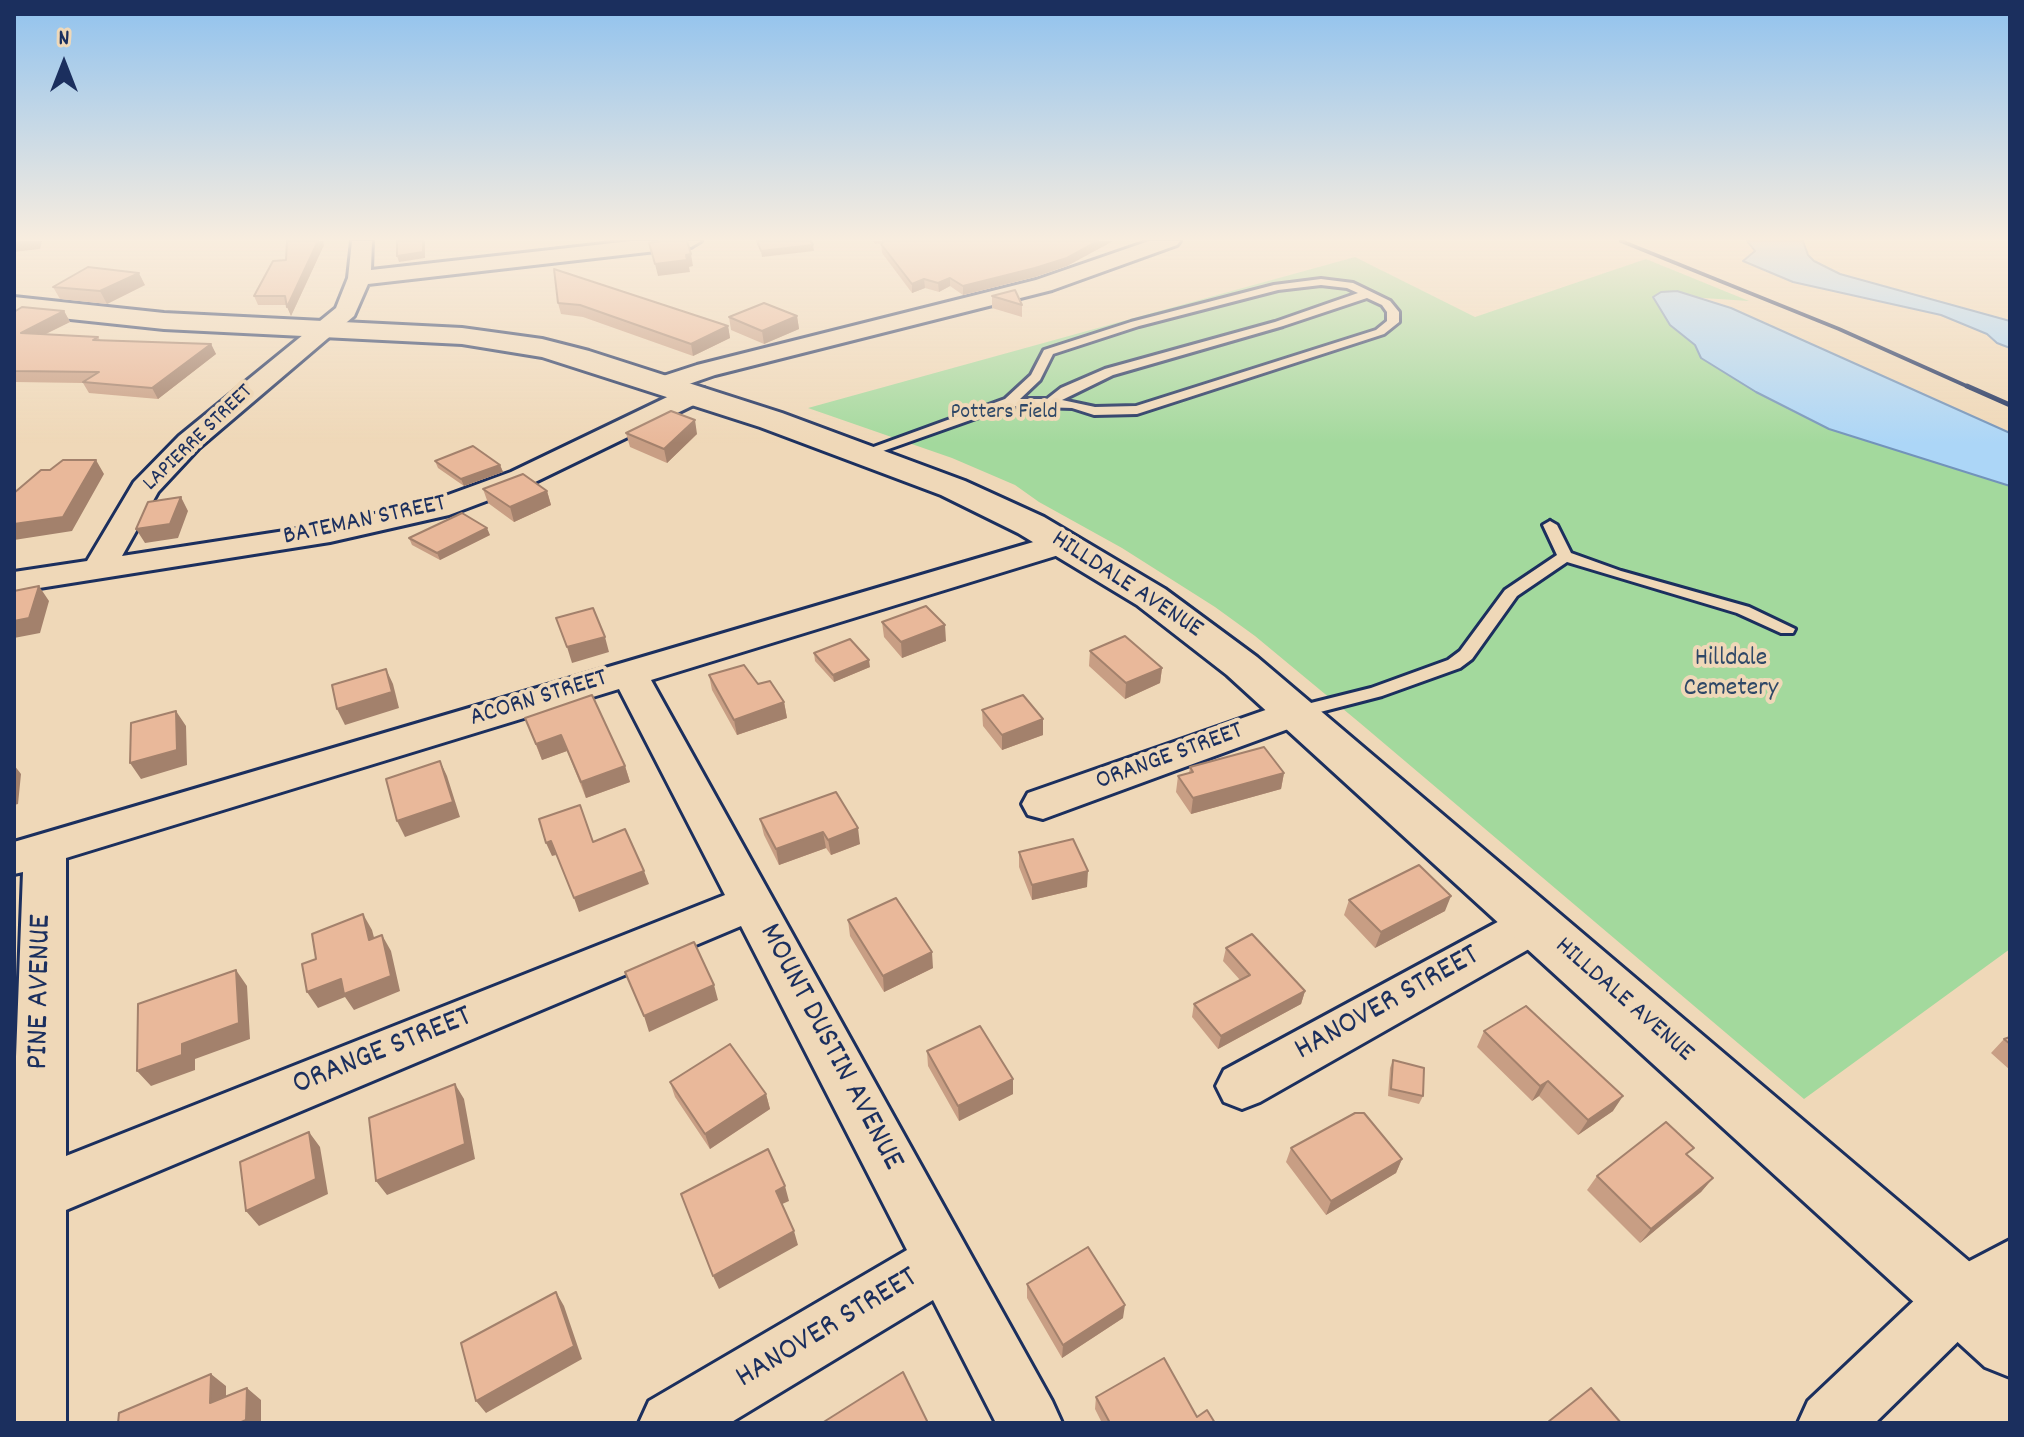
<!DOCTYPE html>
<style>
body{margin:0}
#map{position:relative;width:2024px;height:1437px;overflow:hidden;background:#efd8b8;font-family:Dekko,sans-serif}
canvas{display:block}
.frame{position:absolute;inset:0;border:16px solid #1b2f5e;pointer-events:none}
.north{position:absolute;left:24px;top:24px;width:80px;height:80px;-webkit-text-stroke:6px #efd8b8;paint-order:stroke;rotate:0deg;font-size:22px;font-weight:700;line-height:32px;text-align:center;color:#1b2f5e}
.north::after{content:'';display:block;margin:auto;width:28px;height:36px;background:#1b2f5e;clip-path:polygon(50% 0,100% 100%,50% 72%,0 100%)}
</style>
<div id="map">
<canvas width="2024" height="1437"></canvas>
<div class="frame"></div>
<div class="north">N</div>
</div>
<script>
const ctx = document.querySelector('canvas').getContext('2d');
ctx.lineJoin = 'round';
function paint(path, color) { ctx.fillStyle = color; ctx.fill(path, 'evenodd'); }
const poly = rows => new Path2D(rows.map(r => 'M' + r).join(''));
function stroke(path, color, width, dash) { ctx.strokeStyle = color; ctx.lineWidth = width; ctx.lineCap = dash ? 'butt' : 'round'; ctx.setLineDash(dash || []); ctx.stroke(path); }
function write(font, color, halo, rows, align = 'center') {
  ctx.font = font + ' Dekko,sans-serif'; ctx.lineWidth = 8; ctx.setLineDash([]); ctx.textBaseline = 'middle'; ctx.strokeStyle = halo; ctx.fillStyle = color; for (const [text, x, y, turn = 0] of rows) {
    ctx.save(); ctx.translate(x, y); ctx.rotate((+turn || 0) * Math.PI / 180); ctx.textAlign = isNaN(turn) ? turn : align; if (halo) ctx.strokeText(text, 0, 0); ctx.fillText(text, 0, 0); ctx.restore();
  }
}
paint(poly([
 [1355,257,1475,317,1646,259,1749,301,1672,296,2010,467,2010,949,1804,1099,1360,723,1255,636,1215,607,1122,548,1039,502,1015,485,952,458,808,408]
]), '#a3d99d');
const water = poly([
 [1747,241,1803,241,1808,255,1814,261,1840,274,2010,321,2010,348,1997,343,1987,334,1941,315,1793,282,1743,261,1755,251,1747,241],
 [1677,291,1731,308,2010,433,2010,486,1829,429,1756,392,1701,358,1695,345,1670,325,1653,297,1661,292,1677,291]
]);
paint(water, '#acd6f7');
stroke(water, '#7293ba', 2);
const service = poly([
 [1321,279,1353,283,1390,301,1399,312,1399,322,1384,334,1137,414,1094,415,1072,408,1010,406,869,456,859,456,857,453,1005,399,1031,375,1044,350,1131,322,1274,285,1321,279],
 [1321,285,1347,288,1358,293,1275,322,1105,369,1061,388,1047,399,1020,399,1040,380,1053,354,1139,326,1278,290,1321,285],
 [1367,298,1382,305,1387,312,1387,321,1376,330,1136,406,1095,407,1062,400,1113,375,1283,326,1367,298],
 [1550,521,1557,525,1571,553,1621,571,1749,607,1795,629,1793,633,1781,633,1737,613,1567,562,1517,596,1472,659,1460,668,1382,696,1297,718,1291,716,1288,712,1291,708,1371,688,1448,660,1460,651,1505,590,1557,555,1543,525,1550,521]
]);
const minor = poly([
 [352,241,372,241,371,270,631,241,701,241,691,247,368,284,354,316,199,448,158,492,122,556,330,524,429,502,511,472,686,388,704,388,708,394,704,400,531,484,449,515,330,542,14,592,14,572,87,561,134,482,179,436,336,308,348,278,352,241],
 [1149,241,1180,241,1177,245,1052,290,715,375,666,392,657,390,653,384,657,378,697,365,1036,280,1149,241],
 [1064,533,1075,536,1080,543,1075,550,651,680,1052,1401,1062,1423,996,1423,933,1300,730,1423,639,1423,649,1401,907,1250,741,926,66,1210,66,1423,14,1423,14,1109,23,872,14,874,14,842,1064,533],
 [619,689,725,895,66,1156,66,858,619,689],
 [1297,699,1310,703,1316,712,1310,721,1043,819,1028,815,1022,804,1028,793,1297,699],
 [1534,906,1550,911,1557,924,1550,937,1260,1102,1242,1109,1224,1102,1216,1086,1224,1070,1518,911,1534,906],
 [2010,1240,2010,1302,1981,1319,1875,1423,1798,1423,1808,1401,1939,1277,2010,1240]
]);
const secondary = poly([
 [14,297,164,313,462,328,542,339,589,351,782,413,965,481,1044,517,1165,589,1257,657,2010,1296,2010,1377,1985,1367,1227,675,1137,605,1018,533,941,495,760,427,542,357,462,344,164,329,14,313,14,297]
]);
stroke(service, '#1b2f5e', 6);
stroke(minor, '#1b2f5e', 6);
stroke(secondary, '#1b2f5e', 6);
paint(service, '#efd8b8');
paint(minor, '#efd8b8');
paint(secondary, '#efd8b8');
stroke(poly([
 [1621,241,1839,329,1971,388]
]), '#1b2f5e', 4);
stroke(poly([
 [1967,386,2010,405]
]), '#1b2f5e', 5);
paint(poly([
 [873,241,1113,241,1067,266,1035,277,963,295,950,286,939,292,925,288,912,293,882,253,881,244,883,243,875,244],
 [324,245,291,316,287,305,258,305,254,296,286,260],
 [554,269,728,326,730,338,693,356,583,317,561,314,558,303],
 [145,285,107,304,60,299,53,287],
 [992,296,1022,305,1022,317,992,308],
 [64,311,70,322,46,334,98,337,100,340,211,344,216,354,158,399,89,393,83,383,14,382,14,312],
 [797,316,799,329,764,344,731,330,729,317],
 [626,433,697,434,667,463,630,447],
 [435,461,500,465,503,472,464,486,438,468],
 [483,489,547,491,551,505,514,522,488,503],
 [490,535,440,560,412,545,409,538],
 [882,622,946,641,902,658,884,637],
 [1090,651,1162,668,1160,683,1125,699,1089,666],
 [814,653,870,667,834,682,815,661],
 [709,675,758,684,784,702,787,718,737,735,712,690],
 [982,710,1043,719,1043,735,1002,750,983,726],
 [525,718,625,766,630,782,586,798,567,751,542,760],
 [1190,767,1284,773,1281,789,1191,814,1176,792,1178,776,1189,773],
 [836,792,860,844,831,855,826,848,779,865,764,835,760,819],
 [1019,852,1087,887,1032,900,1019,867],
 [1349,900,1445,911,1375,948,1344,915],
 [848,920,933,968,884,992,850,936],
 [1226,948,1305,991,1301,1004,1218,1049,1192,1017,1194,1004,1240,980,1223,961],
 [1484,1031,1613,1111,1578,1135,1539,1096,1532,1101,1477,1047],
 [2010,1037,2010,1070,1991,1053,2004,1039],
 [927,1051,1013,1079,1013,1094,959,1121,928,1066],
 [1393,1060,1423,1096,1419,1104,1388,1096,1390,1068],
 [670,1082,766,1094,770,1109,710,1149,675,1097],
 [1291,1148,1402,1159,1396,1173,1326,1215,1286,1162],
 [1688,1155,1713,1178,1701,1192,1640,1243,1587,1190,1597,1176],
 [1027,1284,1123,1318,1062,1358,1027,1298],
 [1096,1397,1197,1417,1215,1423,1102,1423,1095,1409]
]), '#c89e84');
paint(poly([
 [20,241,42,241,40,249,14,252,14,242],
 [318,241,323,241,324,245,291,316,287,307],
 [423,241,425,241,425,258,399,262,397,256],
 [1098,241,1113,241,1067,266,1035,277,963,295,963,286],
 [813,245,814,251,762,257,761,251],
 [691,254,693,266,689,267,690,272,658,276,655,264],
 [139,273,145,285,107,304,100,291],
 [950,278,950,286,939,292,938,283],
 [924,279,925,288,912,293,912,284],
 [64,311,70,322,27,343,21,333],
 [797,316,799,329,764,344,762,331],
 [728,326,730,338,693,356,691,344],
 [211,344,216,354,158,399,152,388],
 [695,420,697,434,667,463,664,449],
 [96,460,104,474,72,531,14,540,14,524],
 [500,465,503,472,464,486,461,479],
 [547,491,551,505,514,522,510,507],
 [181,497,188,511,178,538,145,543,136,529],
 [487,528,490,535,440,560,437,553],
 [39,586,49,601,40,633,14,638,14,621],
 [945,625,946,641,902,658,901,642],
 [605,637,609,652,572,663,567,647],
 [869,660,870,667,834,682,833,675],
 [1162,668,1160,683,1125,699,1126,683],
 [386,669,393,684,399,708,345,725,337,709],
 [784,702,787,718,737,735,734,720],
 [176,711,186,726,187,765,141,779,130,763],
 [1043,719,1043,735,1002,750,1002,735],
 [561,735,567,751,542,760,536,744],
 [440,761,447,776,460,817,405,837,397,821],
 [14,765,21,774,18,804,14,805],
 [625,766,630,782,586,798,581,782],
 [1284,773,1281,789,1191,814,1193,798],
 [858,828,860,844,831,855,828,840],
 [823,832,826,848,779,865,776,849],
 [551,841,556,855,552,856,546,843],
 [644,871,649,884,579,912,574,898],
 [1088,871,1087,887,1032,900,1032,885],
 [1451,896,1445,911,1375,948,1381,932],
 [363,914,372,930,379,956,369,940],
 [382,935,391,951,400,991,354,1010,345,997,318,1008,307,992],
 [932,952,933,968,884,992,883,976],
 [236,970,247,986,250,1039,195,1059,195,1070,151,1086,137,1071,182,1044],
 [714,985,718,1000,649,1032,644,1016],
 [1305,991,1301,1004,1218,1049,1221,1036],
 [1013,1079,1013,1094,959,1121,958,1106],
 [1548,1081,1539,1096,1532,1101,1540,1086],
 [455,1084,464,1099,475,1159,387,1195,376,1181],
 [766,1094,770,1109,710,1149,705,1134],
 [1623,1096,1613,1111,1578,1135,1588,1120],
 [309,1132,320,1147,328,1194,259,1226,246,1211],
 [1402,1159,1396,1173,1326,1215,1331,1201],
 [1713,1178,1701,1192,1640,1243,1651,1229],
 [785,1186,789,1201,780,1205,776,1191],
 [794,1231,798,1245,719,1289,713,1276],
 [556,1292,564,1306,582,1359,486,1413,476,1401],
 [1125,1305,1123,1318,1062,1358,1063,1345],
 [211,1374,226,1386,226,1415,210,1403],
 [247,1388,261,1400,261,1423,239,1423]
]), '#a3816c');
const building = poly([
 [287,241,318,241,287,307,285,296,254,296,273,261,286,260,287,241],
 [397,241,423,241,423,252,397,256,397,241],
 [661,241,687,241,691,254,686,255,687,260,655,264,649,243,661,241],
 [757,241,811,241,813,245,761,251,757,241],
 [884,241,1098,241,1067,258,1035,268,963,286,950,278,938,283,924,279,912,284,881,244,884,241],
 [88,267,139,273,100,291,53,287,88,267],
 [554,269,728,326,691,344,580,305,558,303,554,269],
 [1015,290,1022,305,992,296,1015,290],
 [764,303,797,316,762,331,729,317,764,303],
 [22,307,64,311,21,333,98,337,93,340,211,344,152,388,83,382,99,372,14,371,14,312,22,307],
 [671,411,695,420,664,449,626,433,671,411],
 [473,446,500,465,461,479,435,461,473,446],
 [63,460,96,460,63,517,14,524,14,493,41,470,50,470,63,460],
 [523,474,547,491,510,507,483,489,523,474],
 [181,497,170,524,136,529,148,502,181,497],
 [462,513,487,528,437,553,409,538,462,513],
 [39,586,29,618,14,621,14,591,39,586],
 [926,606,945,625,901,642,882,622,926,606],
 [593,608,605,637,567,647,556,618,593,608],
 [1125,636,1162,668,1126,683,1090,651,1125,636],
 [850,639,869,660,833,675,814,653,850,639],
 [744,665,758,684,770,681,784,702,734,720,709,675,744,665],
 [386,669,392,692,337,709,332,685,386,669],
 [592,695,625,766,581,782,561,735,536,744,525,718,592,695],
 [1023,695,1043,719,1002,735,982,710,1023,695],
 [176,711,177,750,130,763,131,723,176,711],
 [1264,747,1284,773,1193,798,1178,776,1193,772,1190,767,1264,747],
 [440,761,453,802,397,821,386,779,440,761],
 [836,792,858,828,828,840,823,832,776,849,760,819,836,792],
 [580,805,593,842,625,829,644,871,574,898,551,841,546,843,539,819,580,805],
 [1073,839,1088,871,1032,885,1019,852,1073,839],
 [1419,865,1451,896,1381,932,1349,900,1419,865],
 [896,898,932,952,883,976,848,920,896,898],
 [363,914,369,940,382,935,391,976,344,994,341,979,307,992,302,964,316,959,312,934,363,914],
 [1252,934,1305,991,1221,1036,1194,1004,1250,975,1226,948,1252,934],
 [694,942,714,985,644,1016,625,972,694,942],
 [236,970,239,1023,182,1044,182,1055,137,1071,138,1004,236,970],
 [1526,1006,1623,1096,1588,1120,1548,1081,1540,1086,1484,1031,1526,1006],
 [980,1026,1013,1079,958,1106,927,1051,980,1026],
 [2010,1037,2010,1044,2004,1039,2010,1037],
 [730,1044,766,1094,705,1134,670,1082,730,1044],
 [1393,1060,1424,1068,1423,1096,1391,1089,1393,1060],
 [455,1084,465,1144,376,1181,369,1118,455,1084],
 [1355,1113,1364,1113,1402,1159,1331,1201,1291,1148,1355,1113],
 [1666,1122,1694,1148,1686,1154,1713,1178,1651,1229,1597,1176,1666,1122],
 [309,1132,316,1179,246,1211,240,1162,309,1132],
 [768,1149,785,1186,776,1191,794,1231,713,1276,681,1194,768,1149],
 [1088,1247,1125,1305,1063,1345,1027,1284,1088,1247],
 [556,1292,574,1346,476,1401,461,1343,556,1292],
 [1164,1358,1197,1417,1207,1410,1215,1423,1110,1423,1096,1397,1164,1358],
 [903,1372,928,1423,822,1423,903,1372],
 [211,1374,210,1403,247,1388,246,1420,239,1423,118,1423,119,1413,211,1374],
 [1591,1388,1621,1423,1549,1423,1548,1422,1591,1388]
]);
paint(building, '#e9b89a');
stroke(building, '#a3816c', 2);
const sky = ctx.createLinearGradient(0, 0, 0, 443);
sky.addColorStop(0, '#90c2ee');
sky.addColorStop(0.54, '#f8eddf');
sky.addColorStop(1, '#f8eddf00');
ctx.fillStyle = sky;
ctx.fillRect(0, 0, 2024, 443);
write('22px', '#2f4867', '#efd8b8', [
 ["Potters Field",1004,414]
]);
write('22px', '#1b2f5e', '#efd8b8', [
 ["LAPIERRE STREET",199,439,-44]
]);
write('26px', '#1b2f5e', '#efd8b8', [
 ["BATEMAN STREET",365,522,-12],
 ["HILLDALE AVENUE",1126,586,33],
 ["ACORN STREET",539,700,-17],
 ["ORANGE STREET",1170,758,-20],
 ["HILLDALE AVENUE",1623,1001,41]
]);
write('26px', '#2f4867', '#efd8b8', [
 ["Hilldale",1731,660],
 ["Cemetery",1731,690]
]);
write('32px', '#1b2f5e', '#efd8b8', [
 ["PINE AVENUE",42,992,-89],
 ["HANOVER STREET",1388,1005,-29],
 ["MOUNT DUSTIN AVENUE",829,1048,62],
 ["ORANGE STREET",383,1053,-22],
 ["HANOVER STREET",828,1330,-31]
]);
</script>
